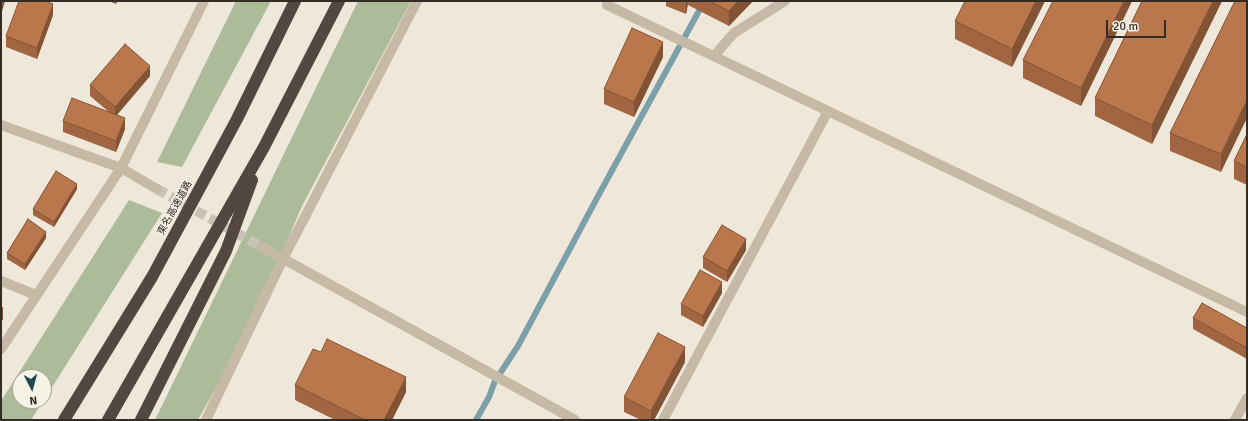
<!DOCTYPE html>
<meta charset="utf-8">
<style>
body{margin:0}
#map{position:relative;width:1248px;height:421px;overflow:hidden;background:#efe8da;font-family:Signika,sans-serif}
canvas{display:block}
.frame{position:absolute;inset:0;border:2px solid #332c27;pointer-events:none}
.north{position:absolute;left:12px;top:369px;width:40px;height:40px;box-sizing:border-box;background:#f7f2e6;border:1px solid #a9a39a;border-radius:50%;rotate:174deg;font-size:11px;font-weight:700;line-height:16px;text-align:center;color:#332c27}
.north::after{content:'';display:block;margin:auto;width:14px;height:18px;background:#204650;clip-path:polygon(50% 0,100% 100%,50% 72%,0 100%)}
.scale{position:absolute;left:1106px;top:20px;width:60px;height:18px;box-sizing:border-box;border:2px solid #332c27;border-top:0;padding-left:5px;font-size:12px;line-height:14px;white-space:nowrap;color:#332c27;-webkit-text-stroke:3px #f7f2e6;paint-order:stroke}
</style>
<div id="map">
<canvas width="1248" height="421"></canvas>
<div class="frame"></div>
<div class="north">N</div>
<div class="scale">20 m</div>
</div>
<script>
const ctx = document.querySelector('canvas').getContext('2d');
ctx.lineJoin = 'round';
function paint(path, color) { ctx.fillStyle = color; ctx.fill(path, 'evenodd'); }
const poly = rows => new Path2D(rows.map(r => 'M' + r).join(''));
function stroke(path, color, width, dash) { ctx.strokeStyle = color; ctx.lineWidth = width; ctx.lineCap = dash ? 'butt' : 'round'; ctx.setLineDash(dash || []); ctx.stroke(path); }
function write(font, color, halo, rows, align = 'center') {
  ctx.font = font + ' Signika,"Noto Sans JP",sans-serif'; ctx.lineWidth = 3; ctx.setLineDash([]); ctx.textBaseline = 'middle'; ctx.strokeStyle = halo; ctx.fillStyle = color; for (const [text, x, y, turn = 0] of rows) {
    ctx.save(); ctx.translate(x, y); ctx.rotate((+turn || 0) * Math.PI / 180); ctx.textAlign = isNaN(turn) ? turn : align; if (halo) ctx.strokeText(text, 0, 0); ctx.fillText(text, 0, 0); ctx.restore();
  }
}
paint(poly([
 [236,1,271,1,182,167,157,162],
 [358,1,411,1,302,206,252,324,198,420,155,420],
 [129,200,162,213,44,400,44,377,20,377,20,401,43,401,31,420,1,420,1,401]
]), '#acbc9b');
stroke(poly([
 [476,420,489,397,495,381,518,346,597,198,700,9,711,1]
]), '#7ca0a9', 6);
stroke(poly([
 [157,189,262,247]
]), '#c9c2b6', 10, [10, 5]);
stroke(poly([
 [607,5,1247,312],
 [714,56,734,33,785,1],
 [1,125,121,168,157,189],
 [262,247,575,420],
 [1,281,36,295],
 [1,349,121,168,204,1],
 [206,420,283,259,417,1],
 [663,420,828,111],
 [1235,420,1247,398]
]), '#c6baa7', 10);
stroke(poly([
 [64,420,152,277,237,119,295,1],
 [108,420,264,147,339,1],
 [141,420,226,251,252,180]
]), '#53483f', 12);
paint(poly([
 [108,1,118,1,116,4],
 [666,1,753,1,729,26,688,5,686,14,666,6],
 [1045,1,1012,67,955,39,955,21],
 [1132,1,1081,106,1023,78,1023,60],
 [1142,1,1222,1,1152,144,1095,116,1095,98],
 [1235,1,1221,172,1170,151,1170,133],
 [53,15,37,59,6,47,6,36],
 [663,57,634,117,604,104,604,89],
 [150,76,117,115,125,129,116,152,63,132,63,121,109,112,90,96,90,85],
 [1247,134,1247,185,1234,179,1234,161],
 [77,189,54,227,33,215,33,209],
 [46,238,25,270,7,259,7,253],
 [746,250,727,282,703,268,703,257],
 [722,293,703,327,681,315,681,304],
 [1193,318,1247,328,1247,359,1193,329],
 [321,352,406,392,392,420,335,420,295,400,295,385],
 [685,362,654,420,641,420,624,412,624,397]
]), '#a16641');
paint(poly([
 [2,1,5,1,1,15,1,5],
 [686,1,688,1,686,14],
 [738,1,753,1,729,26,729,11],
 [1036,1,1045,1,1012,67,1012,49],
 [1124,1,1132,1,1081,106,1081,88],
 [1213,1,1222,1,1152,144,1152,125],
 [53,4,53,15,37,59,37,48],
 [663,42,663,57,634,117,634,102],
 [150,66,150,76,115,117,115,107],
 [1247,100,1247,118,1221,172,1221,154],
 [125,118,125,129,116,152,116,141],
 [77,184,77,189,54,227,54,222],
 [46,232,46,238,25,270,25,264],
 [746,239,746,250,727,282,727,271],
 [722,282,722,293,703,327,703,316],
 [3,308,3,319,1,323,1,313],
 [685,347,685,362,654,420,651,420,651,411],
 [406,377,406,392,392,420,384,420]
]), '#835335');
const building = poly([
 [19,1,45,1,53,4,37,48,6,36,19,1],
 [709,1,738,1,729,11,709,1],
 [965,1,1036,1,1012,49,955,21,965,1],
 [1053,1,1124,1,1081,88,1023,60,1053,1],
 [1142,1,1213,1,1152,125,1095,98,1142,1],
 [1235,1,1247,1,1247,100,1221,154,1170,133,1235,1],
 [632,28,663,42,634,102,604,89,632,28],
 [125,44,150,66,115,107,90,85,125,44],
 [72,98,125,118,116,141,63,121,72,98],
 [1247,134,1247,167,1234,161,1247,134],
 [56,171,77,184,54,222,33,209,56,171],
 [28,219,46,232,25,264,7,253,28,219],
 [722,225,746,239,727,271,703,257,722,225],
 [700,270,722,282,703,316,681,304,700,270],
 [1202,303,1247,328,1247,348,1193,318,1202,303],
 [1,307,3,308,1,313,1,307],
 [658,333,685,347,651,411,624,397,658,333],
 [327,339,406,377,384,420,365,420,295,385,313,349,321,352,327,339]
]);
paint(building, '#bb774c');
stroke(building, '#835335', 1);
write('10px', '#332c27', '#f7f2e6', [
 ["東名高速道路",175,208,-61]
]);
</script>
